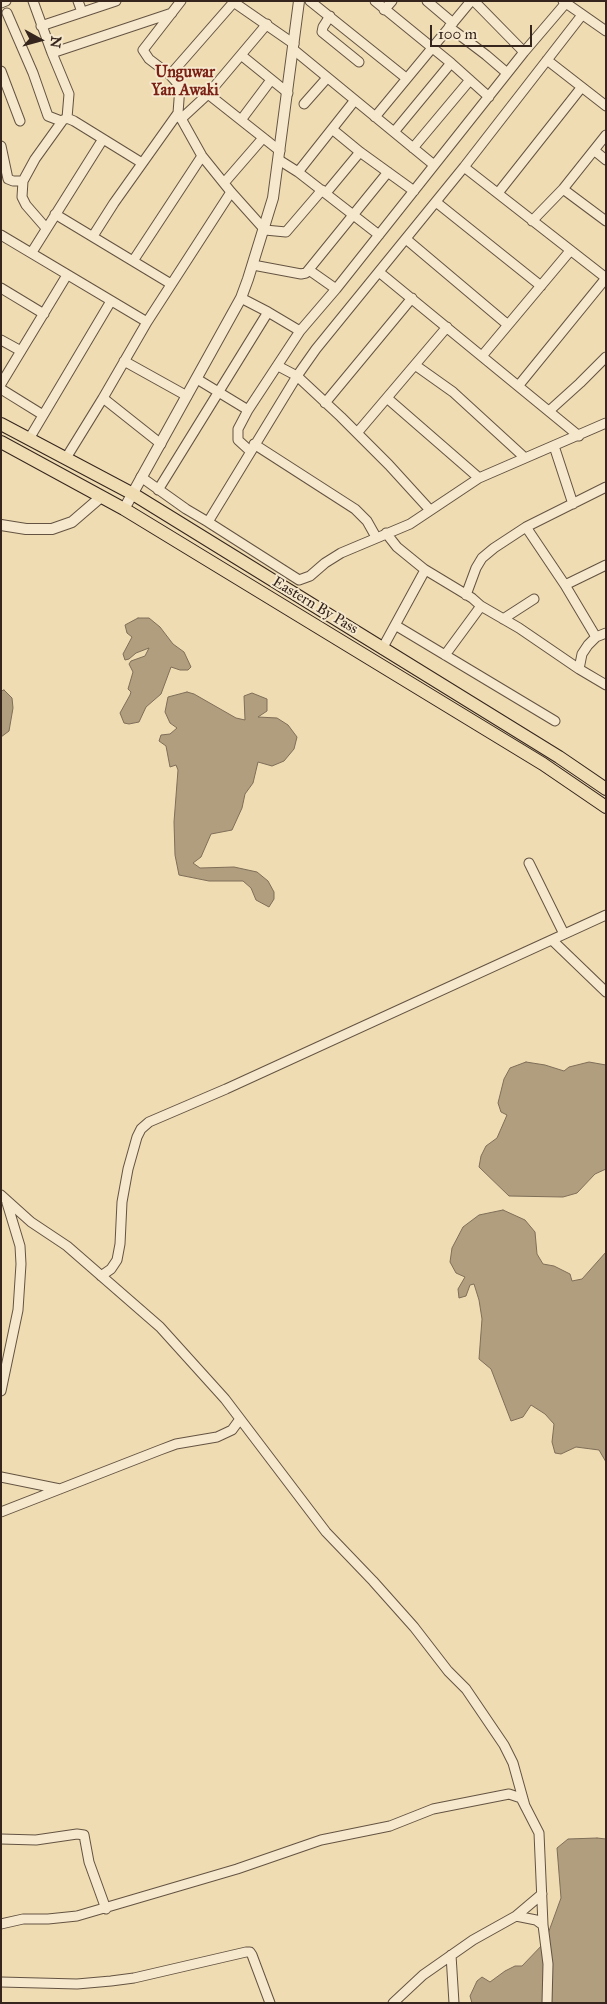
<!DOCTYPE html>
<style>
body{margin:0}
#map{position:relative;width:607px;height:2004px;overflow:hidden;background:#efdcb2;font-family:"IM FELL Great Primer",serif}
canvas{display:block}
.frame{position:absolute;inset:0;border:2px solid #35251d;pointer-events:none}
.north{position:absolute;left:15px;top:15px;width:50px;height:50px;-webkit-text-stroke:4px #f5e8cd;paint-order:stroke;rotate:97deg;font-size:14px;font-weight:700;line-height:20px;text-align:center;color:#35251d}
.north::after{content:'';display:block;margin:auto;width:18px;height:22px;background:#35251d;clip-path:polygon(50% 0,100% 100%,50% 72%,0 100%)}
.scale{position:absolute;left:430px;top:25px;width:102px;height:22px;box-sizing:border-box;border:2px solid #35251d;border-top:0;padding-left:6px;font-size:15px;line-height:18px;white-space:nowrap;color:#35251d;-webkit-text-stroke:4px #f5e8cd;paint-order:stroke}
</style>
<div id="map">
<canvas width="607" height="2004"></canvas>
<div class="frame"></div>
<div class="north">N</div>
<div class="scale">100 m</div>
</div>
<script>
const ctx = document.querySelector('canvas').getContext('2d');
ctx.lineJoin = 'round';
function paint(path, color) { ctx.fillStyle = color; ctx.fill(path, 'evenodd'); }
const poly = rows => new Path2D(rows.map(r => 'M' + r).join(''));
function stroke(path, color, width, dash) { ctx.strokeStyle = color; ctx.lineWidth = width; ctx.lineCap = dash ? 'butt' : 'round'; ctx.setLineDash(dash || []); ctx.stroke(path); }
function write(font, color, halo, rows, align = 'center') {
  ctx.font = font + ' "IM FELL Great Primer",serif'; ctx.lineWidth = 4; ctx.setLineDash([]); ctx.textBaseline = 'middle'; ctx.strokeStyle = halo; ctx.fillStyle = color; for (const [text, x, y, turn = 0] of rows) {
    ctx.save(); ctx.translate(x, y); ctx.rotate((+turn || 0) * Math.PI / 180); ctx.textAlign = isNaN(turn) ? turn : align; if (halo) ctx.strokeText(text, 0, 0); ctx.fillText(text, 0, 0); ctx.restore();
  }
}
const water = poly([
 [138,618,149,618,160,627,173,644,184,652,191,667,188,670,180,670,171,667,161,694,146,707,139,722,129,724,124,723,120,713,130,695,131,692,128,689,133,672,129,664,131,661,145,656,149,648,136,653,129,659,125,660,123,654,132,637,127,633,125,625,138,618],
 [4,690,12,698,13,708,9,731,1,737,1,691,4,690],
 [187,692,194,694,236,718,245,720,244,696,252,693,267,699,267,711,258,717,277,718,288,725,297,737,294,749,284,761,272,766,258,762,253,783,245,794,242,808,232,830,211,834,201,857,193,863,200,868,234,867,257,872,268,881,274,892,274,899,269,907,256,900,251,888,243,881,209,881,179,875,175,855,174,822,178,770,176,765,170,767,166,746,159,741,161,735,170,734,177,728,170,723,165,712,168,697,187,692],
 [526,1062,545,1065,564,1071,569,1067,589,1062,606,1065,606,1169,595,1174,577,1193,563,1197,509,1196,479,1167,481,1156,486,1146,497,1138,507,1115,501,1112,498,1103,504,1079,510,1068,526,1062],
 [503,1210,525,1220,535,1232,537,1254,543,1264,554,1266,570,1274,572,1281,582,1279,606,1252,606,1462,599,1450,576,1447,561,1454,555,1453,552,1442,554,1424,545,1414,531,1405,523,1417,511,1421,491,1369,479,1359,482,1319,479,1300,474,1284,470,1285,466,1296,459,1298,458,1289,465,1277,456,1273,450,1262,452,1248,463,1227,479,1215,503,1210],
 [597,1838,606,1839,606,2003,472,2003,470,1996,477,1981,482,1977,490,1982,505,1971,515,1966,522,1966,545,1942,561,1898,557,1848,568,1839,597,1838]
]);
paint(water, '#b09e7f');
stroke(water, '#7f6e58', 1);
const minor = poly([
 [33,1,52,53,172,13],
 [78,1,82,12],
 [232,1,294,44],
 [310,1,406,78],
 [375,1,451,63,489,97],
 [427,1,453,23],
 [474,1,524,52],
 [563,1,606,31],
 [1,3,6,1],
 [384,10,392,1],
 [7,13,33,73,48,116,61,121],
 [582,15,464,167,316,349,297,376,208,522,299,580,310,576,325,563,341,553,410,524,479,478,606,423],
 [330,16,323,27,322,32,359,62],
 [41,26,116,1],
 [449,27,486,55,507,73],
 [294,50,434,165],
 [52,53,69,94,67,118],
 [241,55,288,93],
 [547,60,606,106],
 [1,71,20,121],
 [170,75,233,3],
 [208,94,280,151],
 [304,104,327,78],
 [178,113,202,156,231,192,265,230,286,232,322,190],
 [375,117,471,1],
 [181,119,208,94,267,24],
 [241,120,271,80],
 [332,129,360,152,414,191],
 [394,132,451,63],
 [1,146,8,179,13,181,23,181],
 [413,148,470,80],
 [595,151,606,160],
 [279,160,298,172,379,235],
 [464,167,606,278],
 [298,172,355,100],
 [224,183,263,138],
 [563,189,606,221],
 [326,193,360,152],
 [498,193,581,88],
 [436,202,541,286],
 [55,214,171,284],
 [532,221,563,189,606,135],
 [46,228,26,205,22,197,23,181,35,159,63,120,67,118,74,121,142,163],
 [1,235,147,322],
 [93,236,114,203,178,113,180,86,170,75,149,59,143,50,181,1],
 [406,239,508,325],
 [32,252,103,139],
 [133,261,202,156],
 [253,265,301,274,306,273,388,172],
 [309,270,336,289],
 [379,272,579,436],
 [1,288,44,314],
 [241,298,268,312],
 [1,340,21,351],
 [482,356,570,251],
 [124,361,187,396],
 [415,365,453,392,524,457],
 [278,366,297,376,341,417,389,465,430,510],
 [197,379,248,410],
 [1,384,67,275],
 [519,385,606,278],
 [1,389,43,415],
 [387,398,479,478],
 [325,403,412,298],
 [549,411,580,383,606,357],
 [357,433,447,327],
 [29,439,111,301],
 [161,444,103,398,147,322,231,192],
 [254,444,355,509,367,521,376,537],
 [554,446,573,504],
 [250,451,238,440,238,429,248,410,300,331,336,289,524,52,565,4],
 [66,458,103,398],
 [141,477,186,509,208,522],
 [158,490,268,312,300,331],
 [526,527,565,585,606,565],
 [424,569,472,598,481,606,445,655],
 [565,585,596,637],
 [466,595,476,568,482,558,494,548,526,527,606,487],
 [481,606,519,628,579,669,582,654,588,645,596,637,606,633],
 [503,619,534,599],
 [395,625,555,721],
 [382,649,424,572,424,569,397,547,386,533],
 [579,669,606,685],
 [529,863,564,934],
 [552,940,606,992],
 [1,1195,31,1222,67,1246,160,1327,225,1399,326,1532,373,1581,414,1627,448,1671,466,1689,504,1745,513,1763,525,1806],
 [101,1276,111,1269,117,1260,120,1244,122,1202,128,1169,137,1137,141,1129,149,1122,226,1089,606,915],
 [1,1391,18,1310,21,1264,20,1246,7,1203],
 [1,1477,60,1489],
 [1,1512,160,1450,176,1444,217,1437,232,1430,240,1419],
 [1,1839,36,1840,77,1834,84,1835,89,1862,106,1909],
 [516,1916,536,1920,543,1925],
 [1,1924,23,1919,48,1919,77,1916,237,1869,321,1840,390,1826,433,1809,509,1794,521,1798,539,1833,543,1925,548,1964,547,2003],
 [451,1955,454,2003],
 [1,1982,77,1984,111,1981,134,1978,246,1952,250,1952,252,1955,270,2003],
 [393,2003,423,1975,473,1940,516,1916,542,1894]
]);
const tertiary = poly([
 [124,509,241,298,248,279,273,198,299,1],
 [1,525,26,529,52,529,72,522,101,497]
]);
const primary = poly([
 [1,424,133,494,559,757,606,789],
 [1,442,124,509,543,764,606,807]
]);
stroke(minor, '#645342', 11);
stroke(tertiary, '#645342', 12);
stroke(primary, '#35251d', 14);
stroke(minor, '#f5e8cd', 9);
stroke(tertiary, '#f5e8cd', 10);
stroke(primary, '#efdcb2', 12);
write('15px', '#35251d', '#f5e8cd', [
 ["Eastern By Pass",315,606,31]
]);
write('bold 16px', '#7a1f14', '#f5e8cd', [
 ["Unguwar",185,73],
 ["Yan Awaki",185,91]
]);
</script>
